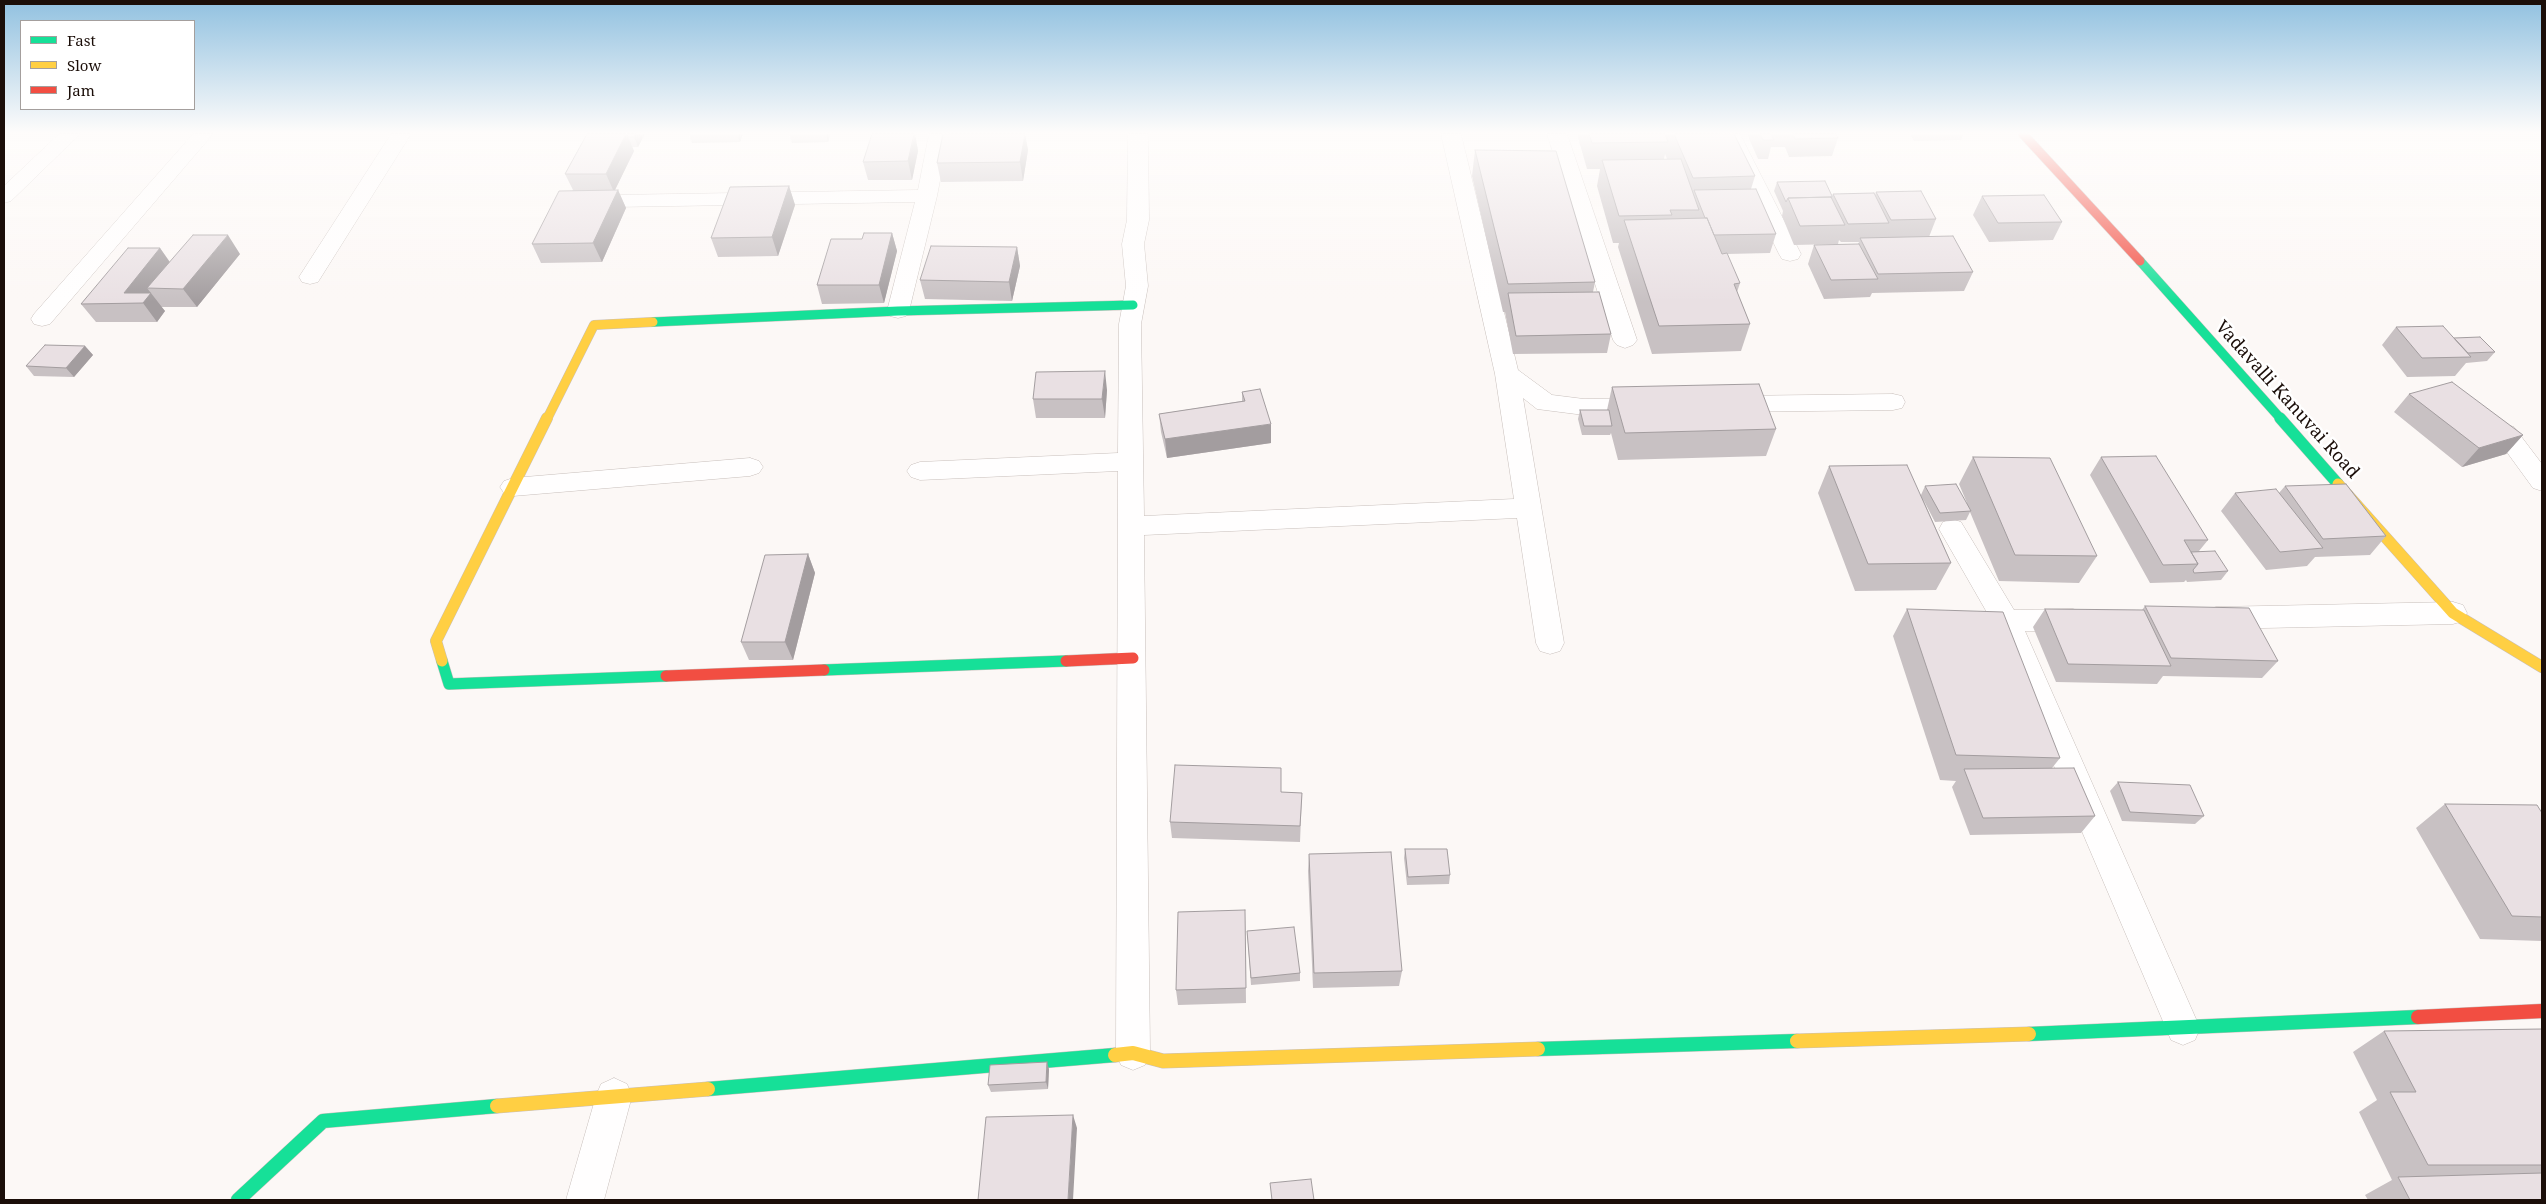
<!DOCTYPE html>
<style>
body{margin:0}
#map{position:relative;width:2546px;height:1204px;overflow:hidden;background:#fcf8f6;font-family:"Noto Serif",serif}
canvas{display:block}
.frame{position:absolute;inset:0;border:5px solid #1b0e09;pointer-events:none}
.legend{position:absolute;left:20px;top:20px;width:175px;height:90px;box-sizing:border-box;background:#fff;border:1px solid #a49f9d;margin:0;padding:6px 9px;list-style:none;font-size:15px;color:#1b0e09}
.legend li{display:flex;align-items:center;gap:10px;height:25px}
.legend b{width:25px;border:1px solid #a49f9d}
</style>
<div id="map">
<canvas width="2546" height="1204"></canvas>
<div class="frame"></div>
<ul class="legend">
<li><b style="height:6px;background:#16e098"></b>Fast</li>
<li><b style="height:6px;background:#ffcf43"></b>Slow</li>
<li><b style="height:6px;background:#f24e42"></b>Jam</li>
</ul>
</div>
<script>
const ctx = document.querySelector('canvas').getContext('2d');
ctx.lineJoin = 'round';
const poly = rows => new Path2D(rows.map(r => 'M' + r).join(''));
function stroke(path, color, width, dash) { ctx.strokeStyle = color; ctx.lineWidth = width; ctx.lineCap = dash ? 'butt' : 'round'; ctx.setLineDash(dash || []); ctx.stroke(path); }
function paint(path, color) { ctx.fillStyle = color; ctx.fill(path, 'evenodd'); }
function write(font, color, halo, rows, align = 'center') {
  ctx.font = font + ' "Noto Serif",serif'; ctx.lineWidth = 5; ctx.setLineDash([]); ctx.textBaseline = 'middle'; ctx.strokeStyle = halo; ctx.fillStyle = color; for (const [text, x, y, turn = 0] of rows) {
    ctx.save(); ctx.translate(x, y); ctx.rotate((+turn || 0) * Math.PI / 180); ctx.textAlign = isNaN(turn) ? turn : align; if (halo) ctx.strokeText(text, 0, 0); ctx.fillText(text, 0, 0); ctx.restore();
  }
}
const street = poly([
 [59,134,80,134,11,201,4,203,4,186,59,134],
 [193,134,213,134,50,324,42,326,34,324,31,319,34,314,193,134],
 [391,134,411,134,318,282,310,284,302,282,299,277,391,134],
 [929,134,949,134,937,196,909,311,906,316,898,318,890,316,887,311,915,202,613,207,606,205,603,201,606,197,613,195,918,190,929,134],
 [1128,134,1148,134,1149,220,1144,244,1148,286,1141,324,1144,516,1514,499,1495,374,1441,134,1461,134,1518,370,1552,395,1584,399,1644,398,1653,400,1656,406,1653,412,1644,414,1584,415,1537,409,1523,398,1564,643,1560,651,1550,654,1540,651,1536,643,1517,518,1144,535,1150,1053,1145,1065,1133,1070,1121,1065,1116,1053,1118,471,920,480,911,477,907,471,911,465,920,462,1118,453,1119,324,1126,286,1122,244,1127,220,1128,134],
 [1547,134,1567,134,1637,340,1633,345,1625,348,1617,345,1613,340,1547,134],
 [1720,134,1740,134,1801,254,1798,259,1790,261,1782,259,1779,254,1720,134],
 [1893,394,1902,396,1905,402,1902,408,1893,410,1730,412,1721,410,1718,404,1721,398,1730,396,1893,394],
 [2505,424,2514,427,2542,464,2542,491,2533,488,2493,433,2496,427,2505,424],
 [750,458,759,461,763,467,759,473,750,476,513,496,504,493,500,487,504,481,513,478,750,458],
 [1952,519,1961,522,2014,610,2073,609,2083,612,2087,620,2083,628,2073,631,2025,631,2200,1028,2195,1040,2183,1045,2171,1040,1993,623,1939,529,1943,522,1952,519],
 [2453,602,2463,605,2467,613,2463,621,2453,624,2216,629,2206,626,2202,618,2206,610,2216,607,2453,602],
 [614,1078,627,1084,632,1096,604,1200,566,1200,596,1096,601,1084,614,1078]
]);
const fastFar2 = poly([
 [2140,261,2281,419],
 [653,322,898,311,1133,305]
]);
const fastFar1 = poly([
 [2280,418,2338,484],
 [442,661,449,684,666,676],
 [824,670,1066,661]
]);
const fast = poly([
 [2029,1034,2418,1017],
 [1538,1049,1797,1041],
 [708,1089,1115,1055],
 [238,1200,323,1121,497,1106]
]);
const slowFar2 = poly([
 [547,419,594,325,653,322]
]);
const slowFar1 = poly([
 [2338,484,2453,613,2542,667],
 [442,661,436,641,547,418]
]);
const slow = poly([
 [1797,1041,2029,1034],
 [1115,1055,1133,1053,1163,1061,1538,1049],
 [497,1106,708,1089]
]);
const jamFar2 = poly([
 [2023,134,2140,261]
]);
const jamFar1 = poly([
 [1066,661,1133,658],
 [666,676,824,670]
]);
const jam = poly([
 [2418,1017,2542,1011]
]);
stroke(street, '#c8bfbb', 1);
stroke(fastFar2, '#c8bfbb', 10);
stroke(fastFar1, '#c8bfbb', 12);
stroke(fast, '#c8bfbb', 15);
stroke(slowFar2, '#c8bfbb', 10);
stroke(slowFar1, '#c8bfbb', 12);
stroke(slow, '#c8bfbb', 15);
stroke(jamFar2, '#c8bfbb', 10);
stroke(jamFar1, '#c8bfbb', 12);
stroke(jam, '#c8bfbb', 15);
paint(street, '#fffefe');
stroke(fastFar2, '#16e098', 9);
stroke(fastFar1, '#16e098', 11);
stroke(fast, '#16e098', 14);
stroke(slowFar2, '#ffcf43', 9);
stroke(slowFar1, '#ffcf43', 11);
stroke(slow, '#ffcf43', 14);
stroke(jamFar2, '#f24e42', 9);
stroke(jamFar1, '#f24e42', 11);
stroke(jam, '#f24e42', 14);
paint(poly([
 [587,134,645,134,638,147,632,147,634,151,615,190,618,190,626,208,602,262,541,263,532,244,573,190,565,174],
 [689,134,743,134,740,142,692,143],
 [789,134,830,134,828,142,792,143],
 [915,134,918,151,912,180,868,180,863,162],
 [943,134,1025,134,1028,150,1023,181,941,182,937,163],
 [1577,134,1734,134,1755,176,1751,189,1776,234,1770,253,1727,254,1740,283,1737,292,1750,324,1741,351,1652,354,1618,247,1619,243,1613,243,1597,186,1600,169,1587,169],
 [1665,154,1667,159,1664,159],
 [1747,134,1836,134,1838,138,1832,156,1789,157,1785,147,1771,147,1768,159,1758,159],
 [1910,134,1964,134,1961,140,1914,141],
 [1475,150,1595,282,1593,292,1611,334,1607,353,1513,354,1505,312,1503,312,1472,176],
 [1777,182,1832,196,1833,194,1875,195,1876,192,1936,219,1929,237,1973,272,1964,291,1872,293,1870,297,1824,299,1808,264,1814,245,1858,244,1859,242,1841,242,1839,240,1838,244,1794,245,1782,216,1783,211,1774,191],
 [789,186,795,205,778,256,718,257,711,238],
 [1982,196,2062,222,2053,240,1989,242,1973,215],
 [892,233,897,251,884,303,822,304,817,285,862,239],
 [1017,247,1020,266,1012,301,925,299,920,280],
 [160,248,170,262,240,254,197,307,161,307,165,311,157,322,96,322,81,304],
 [2396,327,2454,338,2495,352,2487,361,2466,363,2455,376,2407,377,2382,345],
 [85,346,93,355,74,377,34,376,26,366],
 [1612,387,1776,429,1766,456,1618,460,1611,433,1610,435,1582,435,1578,419,1580,410,1607,410],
 [1107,390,1105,418,1036,418,1033,399],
 [1242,392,1271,443,1167,458,1161,432,1159,414,1242,401],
 [2409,394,2523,435,2506,454,2462,467,2394,412],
 [1973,457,2097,556,2079,583,1999,581,1970,512,1966,520,1935,522,1923,499,1951,563,1936,590,1855,591,1818,493,1829,466,1921,495,1925,486,1967,503,1959,484],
 [2101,457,2208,540,2199,551,2228,571,2221,580,2187,582,2186,580,2184,582,2150,583,2090,475],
 [2285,486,2386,536,2370,555,2315,557,2307,566,2266,570,2221,511,2235,493,2279,493],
 [808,554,815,573,793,660,749,660,741,642],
 [2145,606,2278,661,2262,678,2163,676,2157,684,2056,682,2033,627,2045,609,2142,610],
 [1907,609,2060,758,2052,768,2095,816,2081,833,1970,835,1952,787,1956,781,1940,780,1893,636],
 [2118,782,2204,816,2195,824,2122,821,2110,791],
 [1281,792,1302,793,1300,842,1172,838,1170,822],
 [2445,804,2542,813,2542,941,2480,939,2416,828],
 [1405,849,1450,875,1449,884,1407,885,1404,858],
 [1309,854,1402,971,1399,986,1313,988,1308,871],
 [1245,910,1246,1003,1178,1005,1176,990],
 [1247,931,1300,973,1300,981,1251,985],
 [2542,1029,2542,1200,2368,1200,2365,1195,2392,1180,2359,1112,2377,1100,2353,1052,2384,1031],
 [1049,1069,1048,1089,991,1092,988,1085]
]), '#c8c1c3');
paint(poly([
 [626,134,627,134,634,151,614,192,606,174],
 [636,134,645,134,638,147,634,137],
 [737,134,743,134,740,142],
 [826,134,830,134,828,142],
 [915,134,918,151,912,180,908,161],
 [1025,134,1028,150,1023,181,1020,162],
 [789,186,795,205,778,256,772,237],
 [618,190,626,208,602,262,593,243],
 [892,233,897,251,884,303,879,285],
 [228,235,240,254,197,307,183,289],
 [1017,247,1020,266,1012,301,1009,282],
 [160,248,173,267,147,288,165,311,157,322,143,303,124,293],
 [85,346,93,355,74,377,66,368],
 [1105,371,1107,390,1105,418,1102,399],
 [1271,424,1271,443,1167,458,1165,439],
 [2523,435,2506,454,2462,467,2479,448],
 [808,554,815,573,793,660,785,642],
 [1047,1062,1049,1069,1048,1089,1046,1082],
 [1073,1115,1077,1128,1073,1200,1068,1200]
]), '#a39d9f');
const building = poly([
 [587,134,626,134,606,174,565,174,587,134],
 [627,134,636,134,634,137,628,137,627,134],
 [872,134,914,134,908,161,863,162,872,134],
 [943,134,1025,134,1020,162,937,163,943,134],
 [1589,134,1665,134,1668,142,1592,143,1589,134],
 [1674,134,1734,134,1755,176,1693,178,1674,134],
 [1760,134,1771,134,1774,140,1763,140,1760,134],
 [1793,134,1836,134,1838,138,1795,139,1793,134],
 [1475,150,1556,151,1595,282,1508,284,1475,150],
 [1681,159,1699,210,1670,210,1672,215,1619,216,1602,160,1681,159],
 [1825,181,1832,196,1831,198,1831,197,1788,198,1786,202,1777,182,1825,181],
 [789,186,772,237,711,238,730,187,789,186],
 [1756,189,1776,234,1714,235,1707,218,1705,218,1694,190,1756,189],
 [618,190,593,243,532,244,559,191,618,190],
 [1921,191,1936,219,1891,220,1876,192,1921,191],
 [1874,193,1889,223,1848,224,1833,194,1874,193],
 [2044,195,2062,222,1998,223,1982,196,2044,195],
 [1831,197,1845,225,1800,226,1788,198,1831,197],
 [1707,218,1722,254,1727,253,1740,283,1734,284,1750,324,1659,326,1624,220,1707,218],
 [864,233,892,233,879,285,817,285,831,239,862,239,864,233],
 [193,235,228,235,183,289,147,288,193,235],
 [1953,236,1973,272,1878,274,1860,238,1953,236],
 [1859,244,1878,279,1831,280,1814,245,1859,244],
 [931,246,1017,247,1009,282,920,280,931,246],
 [128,248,160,248,124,293,151,293,143,303,81,304,128,248],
 [1599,292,1611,334,1516,336,1508,293,1599,292],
 [2443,326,2471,357,2422,358,2396,327,2443,326],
 [2480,337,2495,352,2468,353,2454,338,2480,337],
 [45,345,85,346,66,368,26,366,45,345],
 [1105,371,1102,399,1033,399,1036,372,1105,371],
 [2452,382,2523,435,2479,448,2409,394,2452,382],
 [1759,384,1776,429,1625,433,1612,387,1759,384],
 [1260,389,1271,424,1165,439,1159,414,1245,401,1242,392,1260,389],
 [1580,410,1609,410,1612,426,1584,426,1580,410],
 [2156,456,2208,540,2184,540,2198,564,2163,565,2101,457,2156,456],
 [1973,457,2050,458,2097,556,2015,555,1973,457],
 [1907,465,1951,563,1868,564,1829,466,1907,465],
 [1956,484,1971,511,1940,513,1925,486,1956,484],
 [2346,484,2386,536,2323,539,2285,486,2346,484],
 [2276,489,2323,548,2280,552,2235,493,2276,489],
 [2215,551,2228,571,2194,573,2193,570,2198,564,2191,552,2215,551],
 [808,554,785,642,741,642,765,555,808,554],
 [2145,606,2249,608,2278,661,2171,658,2145,606],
 [1907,609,2003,612,2060,758,1956,755,1907,609],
 [2045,609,2144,610,2171,666,2068,664,2045,609],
 [1175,765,1281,768,1281,792,1302,793,1300,826,1170,822,1175,765],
 [2074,768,2095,816,1983,818,1964,769,2074,768],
 [2118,782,2190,785,2204,816,2130,812,2118,782],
 [2445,804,2537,805,2542,813,2542,917,2512,916,2445,804],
 [1405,849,1447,849,1450,875,1408,877,1405,849],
 [1391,852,1402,971,1314,973,1309,854,1391,852],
 [1245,910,1246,988,1176,990,1178,912,1245,910],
 [1294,927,1300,973,1251,978,1247,931,1294,927],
 [2542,1029,2542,1165,2428,1165,2390,1092,2416,1092,2384,1031,2542,1029],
 [1047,1062,1046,1082,988,1085,990,1065,1047,1062],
 [1073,1115,1068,1200,978,1200,986,1117,1073,1115],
 [2542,1173,2542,1200,2410,1200,2398,1177,2542,1173],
 [1311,1179,1314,1200,1272,1200,1270,1183,1311,1179]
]);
paint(building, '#e9e0e3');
stroke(building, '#a39d9f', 1);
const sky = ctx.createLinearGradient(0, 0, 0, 302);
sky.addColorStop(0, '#91c1e0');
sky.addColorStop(0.44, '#fefcfb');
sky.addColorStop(1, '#fefcfb00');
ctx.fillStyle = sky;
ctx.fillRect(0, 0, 2546, 302);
write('18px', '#1b0e09', '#fff', [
 ["Vadavalli Kanuvai Road",2287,400,48]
]);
</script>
